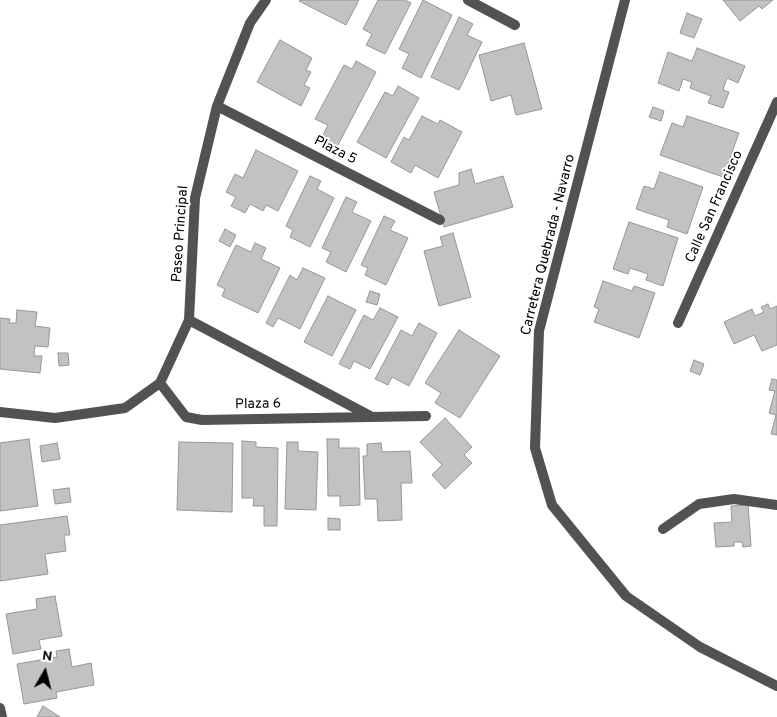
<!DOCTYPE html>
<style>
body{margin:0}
#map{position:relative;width:777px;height:717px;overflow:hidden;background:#fff;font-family:Overpass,sans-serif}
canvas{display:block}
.north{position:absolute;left:20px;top:647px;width:50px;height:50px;-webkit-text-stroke:4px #fff;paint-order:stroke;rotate:8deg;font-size:14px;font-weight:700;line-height:20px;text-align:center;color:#000}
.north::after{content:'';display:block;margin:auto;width:18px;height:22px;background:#000;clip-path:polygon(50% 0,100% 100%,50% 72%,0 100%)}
</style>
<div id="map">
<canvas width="777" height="717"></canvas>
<div class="north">N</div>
</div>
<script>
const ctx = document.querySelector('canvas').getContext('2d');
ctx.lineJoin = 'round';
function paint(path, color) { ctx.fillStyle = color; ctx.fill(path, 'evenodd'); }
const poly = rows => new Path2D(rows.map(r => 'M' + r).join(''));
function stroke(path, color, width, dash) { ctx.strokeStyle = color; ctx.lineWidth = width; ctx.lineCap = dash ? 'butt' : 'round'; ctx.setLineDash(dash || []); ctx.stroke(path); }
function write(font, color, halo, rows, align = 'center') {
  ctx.font = font + ' Overpass,sans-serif'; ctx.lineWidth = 4; ctx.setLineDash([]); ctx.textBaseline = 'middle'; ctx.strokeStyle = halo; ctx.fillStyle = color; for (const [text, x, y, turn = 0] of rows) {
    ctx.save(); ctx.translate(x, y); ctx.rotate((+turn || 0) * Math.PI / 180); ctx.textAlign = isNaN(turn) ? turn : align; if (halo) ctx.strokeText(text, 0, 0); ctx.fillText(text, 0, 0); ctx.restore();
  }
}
const building = poly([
 [300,0,359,0,346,25,299,1,300,0],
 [378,0,405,0,411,3,385,54,366,45,372,34,363,29,378,0],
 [423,0,452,15,421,78,402,68,409,54,399,49,423,0],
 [723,0,773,0,762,9,759,6,740,21,723,0],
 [687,13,702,19,694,38,680,33,687,13],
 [459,17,473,24,467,35,482,42,459,90,431,77,459,17],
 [280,40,312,58,306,70,311,72,304,85,310,88,301,106,257,82,280,40],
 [524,43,542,109,516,115,511,95,491,101,479,55,524,43],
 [697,48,745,66,738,83,727,78,723,90,729,92,723,108,708,103,711,96,690,88,692,82,683,79,679,91,658,83,668,52,692,61,697,48],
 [356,61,376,72,337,147,321,139,328,125,315,119,344,65,352,69,356,61],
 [398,86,419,98,386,158,357,142,385,92,393,96,398,86],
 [653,107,664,111,661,121,649,117,653,107],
 [422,116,438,124,440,120,462,132,438,178,415,165,411,173,391,162,404,137,409,140,422,116],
 [687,116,739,133,723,177,660,155,672,123,683,127,687,116],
 [256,150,298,171,278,211,266,205,263,211,250,204,245,213,231,206,236,197,226,192,235,174,243,178,256,150],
 [471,169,475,184,503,176,513,207,444,227,434,192,459,185,459,173,471,169],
 [660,172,703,187,687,234,667,227,669,220,636,209,644,186,654,189,660,172],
 [310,176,321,181,317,189,334,198,310,247,290,237,293,230,286,226,310,176],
 [346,197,357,202,352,212,371,221,346,272,326,262,331,252,322,248,346,197],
 [384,216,395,221,390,230,408,238,386,285,365,275,368,268,361,265,384,216],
 [629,222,678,238,663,286,646,280,648,274,630,268,628,274,613,269,629,222],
 [225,229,236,235,230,247,219,241,225,229],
 [453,233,471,297,439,306,424,251,443,246,440,237,453,233],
 [255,243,266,248,261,259,280,268,258,313,222,296,225,289,217,285,236,245,251,252,255,243],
 [303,268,325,278,300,329,278,318,273,327,266,323,290,275,297,280,303,268],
 [603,281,632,291,634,286,655,293,639,338,594,322,599,309,594,307,603,281],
 [370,291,380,294,377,305,366,302,370,291],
 [328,296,356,310,332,356,304,342,328,296],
 [768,304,770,309,777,306,777,345,762,351,754,335,734,344,724,322,752,309,755,316,764,312,761,307,768,304],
 [380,308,398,317,370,369,354,361,350,369,339,364,364,315,373,320,380,308],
 [17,310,37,312,35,326,50,328,48,347,35,346,34,356,42,356,40,373,0,369,0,318,10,319,9,323,16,323,17,310],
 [419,323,437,333,409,386,392,377,388,385,375,379,401,330,412,336,419,323],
 [459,330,500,356,460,418,435,403,441,393,425,383,459,330],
 [58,353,68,353,69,365,59,366,58,353],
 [694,360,704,364,700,375,690,371,694,360],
 [772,379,777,380,777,435,771,434,776,415,769,413,775,391,769,390,772,379],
 [445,418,472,447,464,455,472,463,445,489,432,475,442,465,420,442,445,418],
 [29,439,38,506,0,511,0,443,29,439],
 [327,439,339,439,339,448,359,448,360,505,340,506,340,496,328,496,327,439],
 [242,441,256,442,256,447,278,448,277,526,264,526,264,506,253,506,254,498,242,498,242,441],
 [179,442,233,443,232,512,177,510,179,442],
 [287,442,298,442,298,451,318,452,316,510,285,509,287,442],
 [57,443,60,459,42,462,40,446,57,443],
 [381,443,382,452,410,451,412,483,401,483,402,520,378,521,377,499,365,499,363,456,367,456,367,444,381,443],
 [69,488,71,502,55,504,53,490,69,488],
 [748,505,751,546,743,547,742,542,734,542,734,546,716,547,714,523,732,522,731,506,748,505],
 [67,516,70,535,64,535,66,551,45,554,48,574,0,581,0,525,67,516],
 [328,518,340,519,340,530,328,530,328,518],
 [55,596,62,636,39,640,41,649,13,654,6,614,37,609,36,599,55,596],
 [69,649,72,667,91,663,94,685,56,692,57,698,24,704,17,664,57,657,56,651,69,649],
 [43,706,60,717,37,717,43,706]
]);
paint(building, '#c2c2c2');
stroke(building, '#969696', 1);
stroke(poly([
 [468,0,515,25],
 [217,106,440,220],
 [189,320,372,417],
 [678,323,777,102],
 [160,383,186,417,202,420,426,416],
 [0,412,55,418,125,408,160,383,189,320,195,198,217,106,250,23,266,0],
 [663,529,699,504,734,499,777,505],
 [0,708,2,717]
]), '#525252', 10);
stroke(poly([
 [625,0,539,331,535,448,552,505,626,596,700,647,777,686]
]), '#525252', 10);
write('14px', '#000', '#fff', [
 ["Plaza 5",335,151,27],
 ["Calle San Francisco",715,207,-66],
 ["Paseo Principal",181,234,-86],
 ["Carretera Quebrada - Navarro",549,245,-76],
 ["Plaza 6",258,405,-1]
]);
</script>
